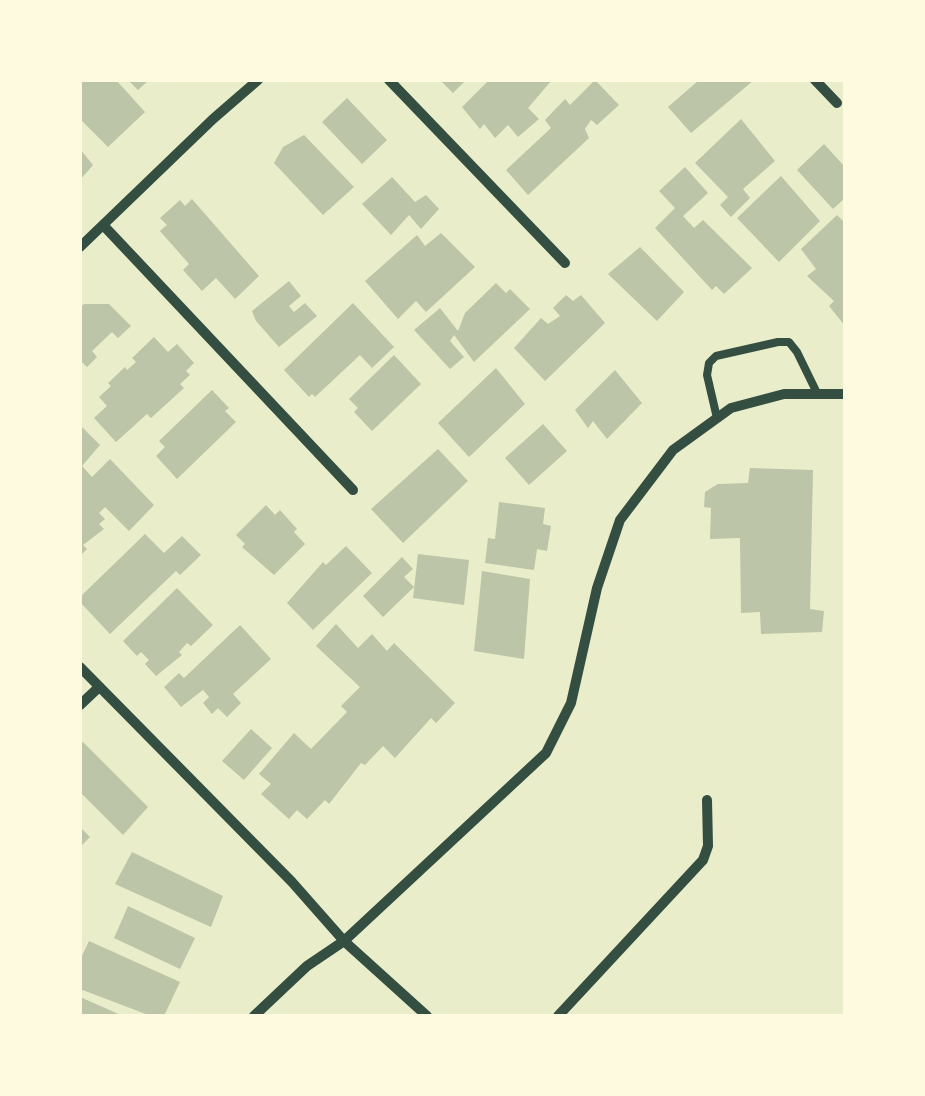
<!DOCTYPE html>
<style>
body{margin:0}
#map{position:relative;width:925px;height:1096px;overflow:hidden;background:#e9edc9;font-family:"DejaVu Sans",sans-serif}
canvas{display:block}
.frame{position:absolute;inset:0;border:82px solid #fefae0;pointer-events:none}
</style>
<div id="map">
<canvas width="925" height="1096"></canvas>
<div class="frame"></div>
</div>
<script>
const ctx = document.querySelector('canvas').getContext('2d');
ctx.lineJoin = 'round';
function paint(path, color) { ctx.fillStyle = color; ctx.fill(path, 'evenodd'); }
const poly = rows => new Path2D(rows.map(r => 'M' + r).join(''));
function stroke(path, color, width, dash) { ctx.strokeStyle = color; ctx.lineWidth = width; ctx.lineCap = dash ? 'butt' : 'round'; ctx.setLineDash(dash || []); ctx.stroke(path); }
paint(poly([
 [80,80,116,80,145,112,108,147,80,119],
 [128,80,149,80,138,90],
 [440,80,466,80,453,93],
 [489,80,552,80,528,108,539,119,518,137,508,125,495,138,484,124,480,129,462,107],
 [595,80,619,105,597,125,591,120,585,129,589,138,528,195,506,170,551,128,545,120,565,99,570,105],
 [699,80,754,80,691,133,668,107],
 [347,98,387,140,362,164,322,122],
 [741,119,775,161,743,189,750,198,731,217,720,205,728,197,695,163],
 [304,135,354,187,323,215,274,163,283,147],
 [824,144,845,167,845,198,833,209,797,170],
 [80,149,93,165,80,180],
 [685,167,708,193,683,216,694,228,703,220,752,268,724,294,716,286,712,290,655,228,675,208,659,191],
 [781,176,820,221,779,262,737,218],
 [392,177,415,202,426,195,439,209,421,229,409,215,391,235,362,204],
 [192,199,259,276,235,299,216,278,202,291,183,270,189,264,160,231,167,225,160,218,180,200,185,206],
 [837,215,845,223,845,326,829,306,834,301,807,276,816,269,801,249],
 [441,233,475,267,426,312,416,301,398,319,365,281,417,235,425,246],
 [640,247,684,292,657,321,608,274],
 [289,281,301,296,289,306,294,312,305,303,317,316,279,347,256,321,252,311],
 [496,283,506,293,510,289,530,309,474,362,454,335,450,341,464,357,450,369,414,330,440,308,458,331,465,313],
 [566,295,573,301,581,295,605,323,545,381,514,348,541,318,548,324,560,316,553,308],
 [353,303,394,347,372,368,360,355,315,397,312,394,309,397,284,370],
 [84,304,109,304,131,326,118,338,112,332,92,351,97,357,87,367,80,360,80,308],
 [154,337,168,352,177,344,194,363,186,371,190,375,180,384,184,388,151,418,147,414,116,442,94,418,107,406,99,397,111,386,108,383,125,367,127,370,136,362,132,358],
 [394,355,421,384,372,431,354,412,358,408,349,399],
 [496,368,525,404,469,457,438,423],
 [615,370,642,403,607,439,593,421,588,428,575,410],
 [212,390,229,408,225,411,236,422,177,479,156,456,165,447,159,441],
 [543,424,567,451,529,485,505,458],
 [80,425,100,445,82,466,92,477,110,459,154,505,129,531,105,507,99,513,105,519,99,524,104,529,83,545,87,549,80,556],
 [438,449,468,481,403,543,371,509],
 [750,468,813,470,810,609,824,611,822,632,761,634,760,612,741,613,740,538,710,539,711,508,704,507,705,492,718,484,748,483],
 [499,502,545,508,543,524,551,526,547,551,537,549,534,570,485,563,488,538,495,539],
 [266,505,275,515,280,510,297,529,294,532,305,544,274,575,242,547,245,544,236,535],
 [145,534,164,553,182,536,201,555,180,575,176,571,110,634,80,602,80,597],
 [346,546,372,573,313,630,287,603,323,562,326,565],
 [418,554,469,560,464,605,413,598],
 [402,557,413,569,404,577,414,587,383,617,363,596],
 [482,571,530,579,524,659,474,651],
 [177,588,213,625,191,646,187,643,179,652,182,655,156,676,145,664,149,660,141,652,137,656,123,641],
 [336,624,358,648,372,634,387,651,394,643,455,703,436,723,431,718,395,758,383,746,365,765,361,763,329,804,325,800,307,819,297,810,289,819,261,794,271,784,259,774,294,733,311,749,347,712,341,706,360,687,316,646],
 [240,625,271,659,233,694,241,703,227,717,218,708,212,714,203,703,209,697,203,690,181,707,164,687,179,673,184,678],
 [251,729,272,748,244,780,222,761],
 [83,742,148,807,123,835,80,792,80,745],
 [80,827,90,837,80,847],
 [132,852,223,896,211,927,115,884],
 [128,906,195,938,180,969,114,938],
 [89,941,180,982,164,1016,151,1016,80,989,80,960],
 [80,997,123,1016,80,1016]
]), '#bcc5a7');
stroke(poly([
 [717,418,707,375,709,363,716,356,778,342,789,342,797,352,817,393]
]), '#344e41', 8);
stroke(poly([
 [389,80,565,263],
 [815,80,837,103],
 [104,226,353,490],
 [80,247,213,119,258,80],
 [80,667,292,882,344,941,427,1016],
 [80,705,98,688],
 [254,1016,307,966,344,941,546,753,571,703,597,588,620,520,673,450,731,408,784,394,845,394],
 [558,1016,703,860,708,846,707,800]
]), '#344e41', 10);
</script>
